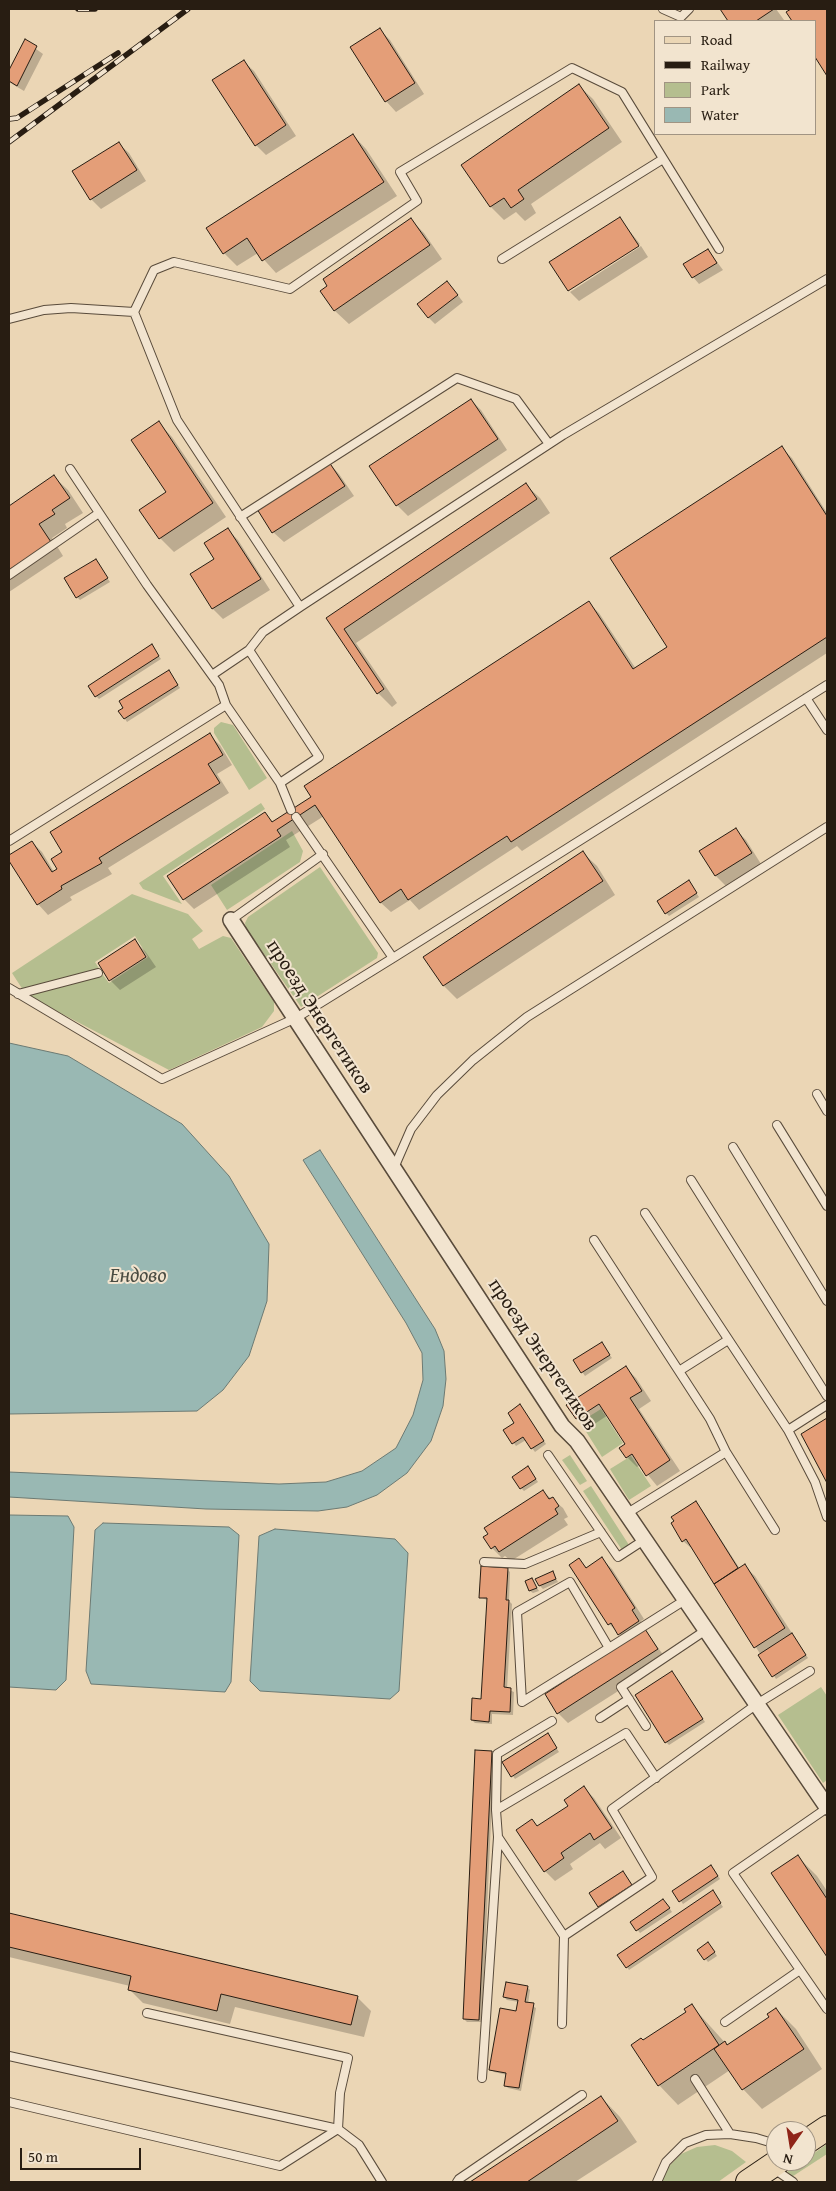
<!DOCTYPE html>
<meta charset="utf-8">
<style>
body{margin:0}
#map{position:relative;width:836px;height:2191px;overflow:hidden;background:#ebd6b5;font-family:"Gentium Book Plus",serif}
canvas{display:block}
.frame{position:absolute;inset:0;border:10px solid #281d12;pointer-events:none}
.legend{position:absolute;left:654px;top:20px;width:162px;height:115px;box-sizing:border-box;background:#f2e4cf;border:1px solid #a19483;margin:0;padding:6px 9px;list-style:none;font-size:15px;color:#281d12}
.legend li{display:flex;align-items:center;gap:10px;height:25px}
.legend b{width:25px;border:1px solid #a19483}
.north{position:absolute;left:766px;top:2121px;width:50px;height:50px;box-sizing:border-box;background:#f2e4cf;border:1px solid #a19483;border-radius:50%;rotate:193deg;font-size:14px;font-weight:700;line-height:20px;text-align:center;color:#281d12}
.north::after{content:'';display:block;margin:auto;width:18px;height:22px;background:#8f2418;clip-path:polygon(50% 0,100% 100%,50% 72%,0 100%)}
.scale{position:absolute;left:20px;top:2148px;width:121px;height:22px;box-sizing:border-box;border:2px solid #281d12;border-top:0;padding-left:6px;font-size:15px;line-height:18px;white-space:nowrap;color:#281d12;-webkit-text-stroke:4px #f2e4cf;paint-order:stroke}
</style>
<div id="map">
<canvas width="836" height="2191"></canvas>
<div class="frame"></div>
<ul class="legend">
<li><b style="height:6px;background:#ebd6b5"></b>Road</li>
<li><b style="height:6px;background:#281d12"></b>Railway</li>
<li><b style="height:14px;background:#b5be8f"></b>Park</li>
<li><b style="height:14px;background:#99b8b3"></b>Water</li>
</ul>
<div class="north">N</div>
<div class="scale">50 m</div>
</div>
<script>
const ctx = document.querySelector('canvas').getContext('2d');
ctx.lineJoin = 'round';
function paint(path, color) { ctx.fillStyle = color; ctx.fill(path, 'evenodd'); }
const poly = rows => new Path2D(rows.map(r => 'M' + r).join(''));
function stroke(path, color, width, dash) { ctx.strokeStyle = color; ctx.lineWidth = width; ctx.lineCap = dash ? 'butt' : 'round'; ctx.setLineDash(dash || []); ctx.stroke(path); }
function write(font, color, halo, rows, align = 'center') {
  ctx.font = font + ' "Gentium Book Plus",serif'; ctx.lineWidth = 4; ctx.setLineDash([]); ctx.textBaseline = 'middle'; ctx.strokeStyle = halo; ctx.fillStyle = color; for (const [text, x, y, turn = 0] of rows) {
    ctx.save(); ctx.translate(x, y); ctx.rotate((+turn || 0) * Math.PI / 180); ctx.textAlign = isNaN(turn) ? turn : align; if (halo) ctx.strokeText(text, 0, 0); ctx.fillText(text, 0, 0); ctx.restore();
  }
}
paint(poly([
 [221,722,233,725,267,778,249,790,214,733,214,728],
 [261,803,265,809,163,876,182,904,143,889,139,883],
 [292,831,303,851,300,862,227,910,211,885],
 [320,867,378,953,377,958,301,1007,246,928,245,923,248,917],
 [132,894,188,914,203,931,192,939,199,949,223,936,231,938,274,1002,274,1011,262,1027,169,1070,26,995,103,975,109,983,148,957,135,936,95,962,100,970,23,990,12,973],
 [601,1409,623,1443,602,1457,580,1422],
 [570,1455,587,1481,580,1485,562,1460],
 [631,1456,651,1486,629,1500,610,1469],
 [591,1486,629,1545,622,1550,583,1491],
 [821,1687,827,1696,827,1780,823,1783,778,1715],
 [827,2144,827,2154,787,2180,785,2175,788,2171,806,2161,806,2159],
 [715,2145,732,2151,746,2162,718,2182,661,2182,668,2167,681,2154,697,2147]
]), '#b5be8f');
const water = poly([
 [9,1043,68,1056,182,1124,229,1176,269,1244,267,1301,249,1356,223,1390,197,1411,9,1414,9,1043],
 [320,1150,435,1329,444,1351,446,1379,443,1406,431,1441,407,1473,377,1495,347,1507,318,1511,206,1509,9,1497,9,1472,279,1484,326,1482,362,1471,396,1448,413,1415,423,1380,422,1353,406,1323,303,1160,320,1150],
 [9,1515,68,1516,74,1527,66,1680,56,1690,9,1687,9,1515],
 [103,1523,229,1527,239,1535,231,1682,225,1692,91,1684,86,1671,95,1530,103,1523],
 [275,1529,395,1539,408,1553,399,1691,390,1699,260,1691,250,1681,259,1536,275,1529]
]);
paint(water, '#99b8b3');
stroke(water, '#6c7a73', 1);
paint(poly([
 [721,9,776,9,784,20,730,21],
 [793,9,827,9,827,74,815,54,815,21,794,21,788,12],
 [380,30,390,40,424,94,396,112,386,101],
 [25,41,43,54,24,91,9,82,9,73],
 [243,61,254,71,296,136,266,155,256,145],
 [579,86,593,99,622,142,531,204,536,213,525,221,516,212,504,220,491,207,462,166],
 [353,135,366,149,397,196,276,273,258,253,237,266,224,253],
 [118,143,129,153,146,181,101,209,91,199],
 [620,219,640,244,570,289,570,291,551,263],
 [411,220,424,233,442,259,349,324,335,311,322,292],
 [641,246,648,257,579,301,570,292],
 [708,250,723,270,699,284,693,277],
 [454,290,463,302,435,324,428,317],
 [471,400,481,410,507,450,408,516,397,505,371,466],
 [159,423,172,437,226,517,174,552,160,538,141,510,168,492],
 [782,448,792,458,827,513,827,653,522,851,517,846,419,910,410,900,391,912,380,902,324,816,286,840,290,847,194,909,184,899,265,814,274,823,312,798,589,603,599,613,636,669,669,647],
 [329,463,339,474,354,496,284,542,273,532,258,510],
 [54,477,68,490,83,513,65,524,67,528,52,538,63,556,9,592,9,507],
 [526,485,540,498,550,513,356,643,397,703,392,707,378,693,328,618],
 [228,530,238,540,270,590,223,619,213,609,191,575,216,560],
 [96,561,110,582,80,600,77,597],
 [154,649,161,659,99,699,96,696,89,686],
 [171,674,180,688,127,722,120,711],
 [209,735,220,745,232,765,217,774,229,793,108,868,112,874,70,897,72,900,48,915,38,904,9,856,32,842,42,852,54,872],
 [736,830,746,840,761,864,726,886,716,876,701,852],
 [583,853,597,866,615,895,457,999,444,986],
 [689,882,699,897,669,916,666,913],
 [135,941,145,951,156,967,120,990,110,980],
 [604,1347,612,1358,585,1376,575,1361],
 [626,1368,636,1378,651,1401,639,1409,680,1471,657,1486,640,1465,637,1467,627,1457,627,1444,608,1415,587,1429,577,1418],
 [523,1409,546,1444,535,1452,526,1440,516,1446,504,1430,516,1423],
 [827,1419,827,1480,803,1434],
 [531,1471,538,1482,524,1491,521,1488],
 [543,1492,563,1508,568,1517,564,1519,568,1525,511,1561,505,1556,502,1558,492,1548],
 [695,1503,702,1510,740,1569,744,1566,755,1576,808,1658,776,1679,692,1546,690,1547,683,1541,676,1522],
 [602,1559,612,1569,644,1619,641,1621,647,1633,667,1660,568,1723,558,1713,628,1642,609,1624,571,1565,579,1560,587,1568],
 [507,1569,510,1572,509,1601,512,1604,507,1689,514,1692,513,1715,492,1714,492,1724,475,1723,472,1720,482,1700,489,1601,480,1597],
 [553,1573,558,1582,543,1589,540,1586],
 [532,1579,539,1591,533,1593,530,1591],
 [672,1673,705,1722,669,1745,666,1742],
 [550,1738,559,1752,515,1779,504,1763],
 [491,1752,494,1755,482,2022,467,2022,464,2019],
 [584,1788,594,1798,621,1838,605,1849,600,1843,570,1864,573,1869,555,1881,545,1871,532,1821,538,1827,570,1806],
 [798,1857,817,1876,827,1891,827,1955,773,1873],
 [714,1869,720,1879,683,1904,674,1891],
 [626,1876,634,1888,602,1909,599,1906],
 [715,1895,723,1907,629,1970,627,1967],
 [666,1903,672,1912,640,1933,631,1922],
 [9,1914,357,1997,371,2011,364,2037,235,2007,230,2024,143,2003,129,1989,130,1986,9,1957],
 [711,1946,717,1956,708,1962,699,1950],
 [527,1987,530,1990,528,2004,536,2008,521,2091,508,2088,505,2085,507,2075,494,2072,491,2069,517,2013,519,2002,507,2000,504,1997],
 [692,2006,728,2046,771,2018,776,2009,796,2029,822,2069,762,2109,743,2089,730,2070,678,2105,659,2085,643,2042,687,2012],
 [601,2097,620,2117,637,2142,575,2182,472,2182]
]), '#0003');
const building = poly([
 [720,9,774,9,756,21,728,21,720,9],
 [791,9,827,9,827,76,815,57,815,21,792,21,786,12,791,9],
 [380,28,415,83,385,102,350,47,380,28],
 [25,39,37,46,17,86,9,81,9,70,25,39],
 [244,60,286,125,255,146,212,80,244,60],
 [579,84,609,128,518,190,524,199,511,208,504,198,490,207,461,165,579,84],
 [353,134,384,182,262,261,247,238,223,254,206,228,353,134],
 [119,142,137,170,90,200,72,171,119,142],
 [620,217,639,246,568,291,549,262,620,217],
 [411,218,430,245,334,311,320,291,327,286,323,279,411,218],
 [708,249,717,263,692,278,683,264,708,249],
 [447,281,458,295,428,318,417,304,447,281],
 [471,399,498,439,396,506,369,466,471,399],
 [159,421,213,503,159,539,139,510,166,492,131,440,159,421],
 [782,446,827,516,827,637,511,842,507,836,408,900,401,889,380,903,315,805,277,830,281,836,183,900,167,876,265,812,272,822,311,797,304,786,589,601,633,669,667,647,610,558,782,446],
 [329,462,345,486,272,533,257,509,329,462],
 [54,475,70,498,52,510,55,514,39,524,51,542,9,570,9,506,54,475],
 [526,483,537,499,344,629,384,689,377,694,326,618,526,483],
 [228,528,261,579,212,609,190,574,214,559,204,543,228,528],
 [96,559,108,578,76,598,64,578,96,559],
 [152,644,159,656,95,697,88,686,152,644],
 [169,670,178,685,124,719,118,711,123,708,119,701,169,670],
 [210,733,223,755,208,764,220,783,99,858,102,863,61,886,62,889,37,905,9,861,9,855,32,841,52,872,57,869,51,859,62,852,50,832,210,733],
 [736,828,752,853,715,876,699,851,736,828],
 [583,851,603,881,443,986,423,957,583,851],
 [689,880,697,893,665,914,657,901,689,880],
 [135,939,146,957,109,981,98,963,135,939],
 [602,1342,610,1355,581,1373,573,1360,602,1342],
 [626,1366,642,1391,630,1398,670,1460,646,1476,632,1454,626,1458,619,1448,625,1444,599,1404,576,1419,566,1405,626,1366],
 [520,1404,544,1441,531,1449,523,1437,512,1444,503,1430,514,1423,508,1413,520,1404],
 [827,1418,827,1483,801,1434,827,1418],
 [528,1466,536,1479,520,1489,512,1477,528,1466],
 [543,1490,549,1499,553,1497,559,1506,555,1509,558,1514,499,1552,495,1546,491,1549,483,1537,488,1534,484,1528,543,1490],
 [696,1501,738,1568,714,1584,686,1539,682,1542,671,1523,674,1521,671,1517,696,1501],
 [602,1557,635,1608,632,1610,639,1621,618,1635,611,1623,608,1625,569,1565,579,1558,586,1568,602,1557],
 [745,1564,785,1628,754,1648,714,1584,745,1564],
 [481,1566,508,1568,506,1600,509,1600,504,1687,511,1688,510,1712,490,1711,489,1722,471,1720,472,1698,481,1699,487,1598,479,1598,481,1566],
 [553,1571,556,1579,539,1586,535,1579,553,1571],
 [532,1578,537,1588,529,1591,525,1581,532,1578],
 [645,1629,658,1649,557,1714,545,1694,645,1629],
 [792,1633,806,1655,772,1677,758,1655,792,1633],
 [672,1671,703,1719,665,1743,635,1695,672,1671],
 [548,1733,557,1748,511,1777,502,1762,548,1733],
 [475,1750,492,1751,479,2020,463,2019,475,1750],
 [584,1786,612,1828,594,1840,590,1833,561,1853,564,1858,544,1872,516,1830,532,1819,537,1826,568,1806,564,1800,584,1786],
 [798,1855,827,1899,827,1957,771,1873,798,1855],
 [711,1865,718,1876,679,1902,672,1891,711,1865],
 [623,1871,632,1885,598,1907,589,1893,623,1871],
 [713,1890,721,1903,626,1968,617,1955,713,1890],
 [663,1899,670,1908,636,1931,630,1922,663,1899],
 [9,1913,358,1996,351,2025,221,1994,217,2011,128,1990,131,1976,9,1947,9,1913],
 [708,1942,715,1952,704,1960,697,1950,708,1942],
 [506,1982,528,1986,525,2002,534,2003,519,2088,504,2086,506,2073,489,2070,500,2008,516,2011,518,2000,503,1997,506,1982],
 [692,2004,719,2045,658,2086,631,2045,641,2038,643,2040,686,2012,684,2009,692,2004],
 [776,2008,804,2049,742,2090,714,2049,725,2041,727,2045,769,2017,767,2014,776,2008],
 [601,2096,618,2121,527,2182,470,2182,601,2096]
]);
paint(building, '#e49e78');
stroke(building, '#281d12', 1);
const service = poly([
 [663,9,681,17,689,9],
 [502,259,663,159],
 [9,319,44,310,71,308,134,312],
 [70,469,147,585,219,685,226,705],
 [240,517,457,378,516,399,549,444],
 [9,575,99,513],
 [300,607,563,435,827,279],
 [212,675,249,650],
 [806,698,827,730],
 [291,810,280,783,319,757,249,650,263,632,300,607,177,420,134,312,154,270,174,262,290,289,417,201,400,172,572,68,622,92,719,249],
 [9,841,226,705,280,783],
 [231,920,323,854],
 [393,958,827,685],
 [9,988,162,1079,296,1018,393,958,296,817],
 [18,994,98,973],
 [817,1094,827,1111],
 [777,1125,827,1206],
 [733,1147,827,1301],
 [394,1168,411,1129,437,1095,473,1060,527,1017,827,827],
 [691,1180,827,1396],
 [645,1213,788,1430],
 [594,1240,710,1419,726,1452],
 [679,1371,728,1340],
 [827,1405,788,1430,815,1482,827,1517],
 [548,1455,618,1557,644,1540],
 [626,1514,726,1452,775,1530],
 [484,1562,525,1564,601,1532],
 [609,1648,570,1582,517,1612,522,1702,609,1648,685,1600],
 [600,1718,629,1699],
 [646,1726,621,1687,706,1630],
 [827,1808,733,1873,827,2009],
 [496,1810,497,1754,552,1721],
 [564,1936,498,1837,496,1810,626,1733,656,1778],
 [725,2022,800,1970],
 [562,2024,564,1936,652,1877,612,1809,757,1704,810,1671],
 [9,2056,338,2129,359,2145,382,2182],
 [482,2078,498,1837],
 [695,2079,730,2134],
 [9,2102,280,2166,338,2129,340,2093,348,2058,147,2013],
 [774,2169,793,2182],
 [457,2182,459,2179,582,2095],
 [657,2182,666,2162,685,2143,706,2135,730,2134,756,2138,776,2144]
]);
const minor = poly([
 [231,920,562,1426,577,1441,827,1807]
]);
const primary = poly([
 [806,2142,827,2128],
 [748,2182,779,2161]
]);
stroke(service, '#594b3b', 10);
stroke(minor, '#594b3b', 18);
stroke(primary, '#281d12', 26);
stroke(service, '#f2e4cf', 8);
stroke(minor, '#f2e4cf', 15);
stroke(primary, '#ebd6b5', 24);
const rail = poly([
 [78,9,95,9],
 [9,119,17,118,118,53],
 [9,142,188,9]
]);
stroke(rail, '#281d12', 5.5);
stroke(rail, '#f2e4cf', 4, [11]);
write('20px', '#281d12', '#f2e4cf', [
 ["проезд Энергетиков",319,1017,57],
 ["проезд Энергетиков",542,1355,56]
]);
write('italic 21px', '#4a4c42', '#f2e4cf', [
 ["Ендово",138,1277]
]);
</script>
